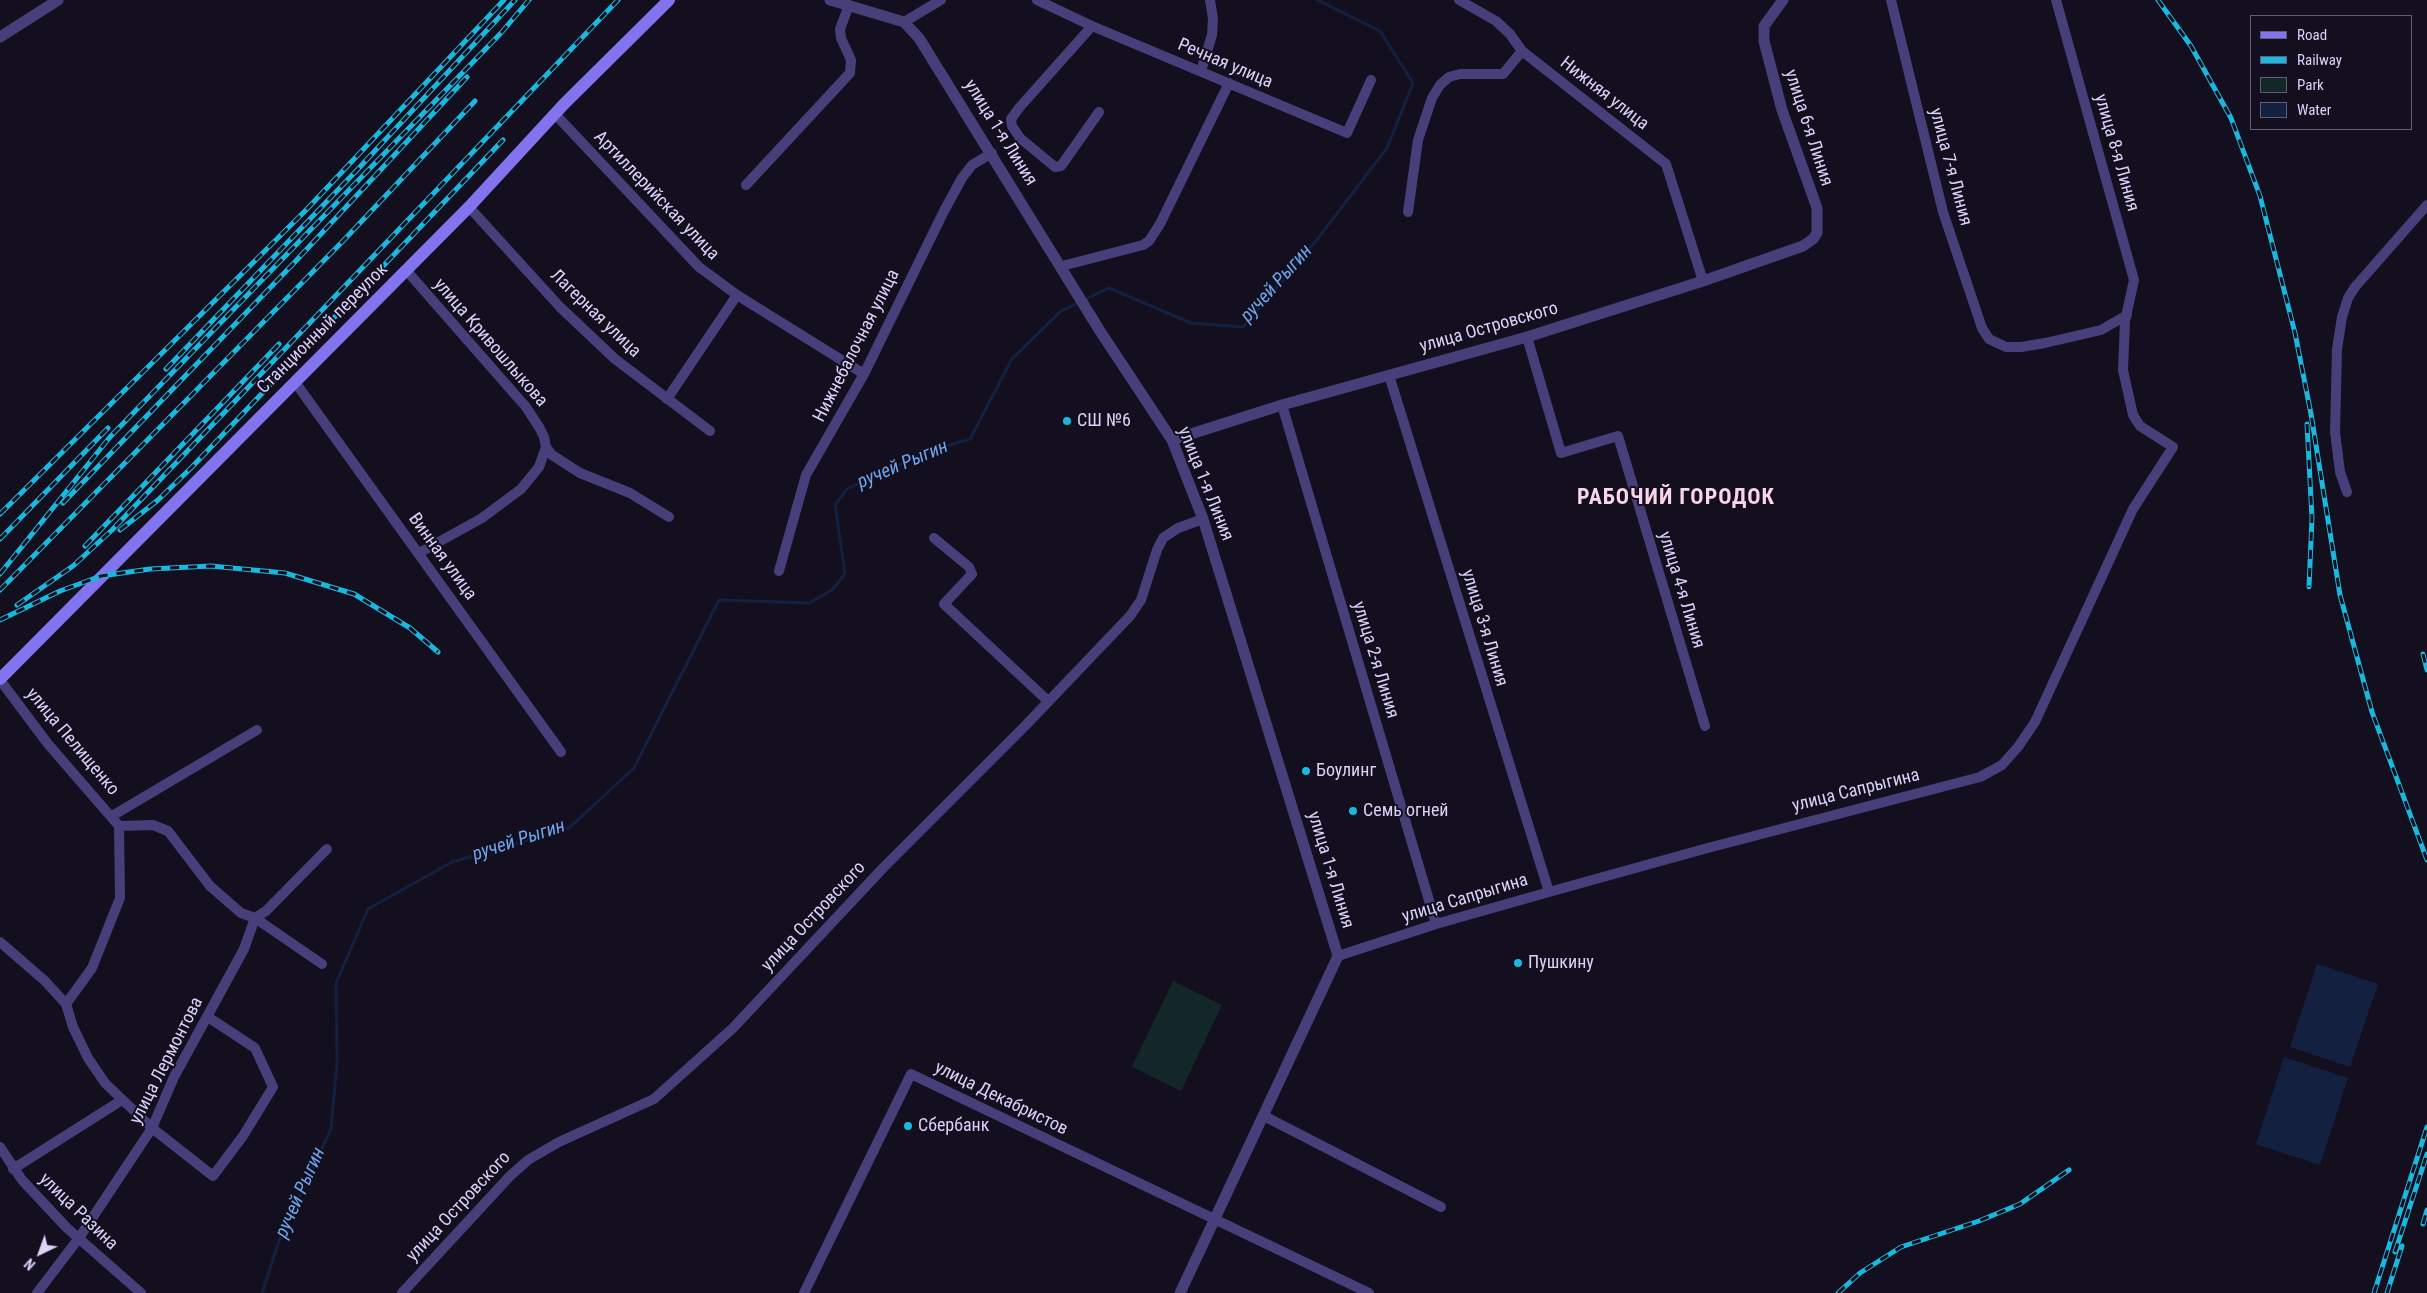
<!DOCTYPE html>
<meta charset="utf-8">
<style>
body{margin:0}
#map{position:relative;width:2427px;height:1293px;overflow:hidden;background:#130f1f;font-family:"Roboto Condensed",sans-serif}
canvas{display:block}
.legend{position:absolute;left:2250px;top:15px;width:162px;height:115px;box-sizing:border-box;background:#130f1f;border:1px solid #635d77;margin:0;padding:6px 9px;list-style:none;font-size:15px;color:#dbd2fa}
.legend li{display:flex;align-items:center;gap:10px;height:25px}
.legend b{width:25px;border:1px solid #635d77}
.north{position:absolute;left:15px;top:1228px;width:50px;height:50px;-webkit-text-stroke:4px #130f1f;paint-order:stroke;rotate:222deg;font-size:14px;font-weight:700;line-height:20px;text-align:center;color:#dbd2fa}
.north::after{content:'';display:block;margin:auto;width:18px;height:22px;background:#dbd2fa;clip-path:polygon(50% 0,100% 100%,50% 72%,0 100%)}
</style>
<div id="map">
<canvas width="2427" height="1293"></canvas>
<ul class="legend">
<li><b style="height:6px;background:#8274ef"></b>Road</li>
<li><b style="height:6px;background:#19b9df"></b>Railway</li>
<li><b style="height:14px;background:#132728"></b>Park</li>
<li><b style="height:14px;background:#132040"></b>Water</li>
</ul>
<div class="north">N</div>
</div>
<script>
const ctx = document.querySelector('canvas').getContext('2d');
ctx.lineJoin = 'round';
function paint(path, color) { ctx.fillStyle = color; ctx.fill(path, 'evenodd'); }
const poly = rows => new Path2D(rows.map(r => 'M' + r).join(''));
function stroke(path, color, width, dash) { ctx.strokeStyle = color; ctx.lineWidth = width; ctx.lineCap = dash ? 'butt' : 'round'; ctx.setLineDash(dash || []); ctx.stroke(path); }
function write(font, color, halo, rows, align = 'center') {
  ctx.font = font + ' "Roboto Condensed",sans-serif'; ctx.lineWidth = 4; ctx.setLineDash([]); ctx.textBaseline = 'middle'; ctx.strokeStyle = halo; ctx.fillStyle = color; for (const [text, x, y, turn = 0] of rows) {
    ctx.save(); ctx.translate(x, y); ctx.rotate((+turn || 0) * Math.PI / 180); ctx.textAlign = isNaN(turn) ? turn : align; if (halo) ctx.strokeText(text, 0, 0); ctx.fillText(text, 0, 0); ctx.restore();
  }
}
paint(poly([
 [1173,981,1222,1005,1181,1091,1132,1067]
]), '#132728');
paint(poly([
 [2317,964,2378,984,2350,1067,2290,1047],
 [2284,1057,2348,1078,2320,1165,2256,1144]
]), '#132040');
stroke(poly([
 [262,1293,279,1241,331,1129,337,1062,336,983,368,909,452,862,569,828,634,768,719,600,809,603,832,590,845,574,835,505,847,489,930,451,970,439,1012,359,1061,311,1109,288,1191,323,1243,327,1316,241,1387,148,1413,83,1380,31,1317,0]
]), '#132040', 3);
stroke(poly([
 [1037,0,1092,26,1347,133,1371,80],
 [1459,0,1496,21,1510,34,1522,51,1666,164,1703,281],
 [1891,0,1943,212,1982,328,1989,339,2006,347,2021,347,2045,343,2101,330,2127,315],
 [904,22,941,0],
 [1092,26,1019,108,1011,119,1012,126,1020,138,1055,167,1061,166,1099,112],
 [1201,71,1212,35,1213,19,1210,0],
 [555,114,699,267,737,295,864,374],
 [746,185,850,73,851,60,841,38,840,29,849,5],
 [469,207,560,307,615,359,710,431],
 [1408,212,1418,140,1432,98,1440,85,1449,77,1460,74,1503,74,1522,51],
 [1062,266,1143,245,1149,241,1160,224,1229,83],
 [406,270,526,407,539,427,544,437,546,447,552,455,580,473,630,493,669,517],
 [1527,337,1561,453,1618,436,1705,726],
 [1389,375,1549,892],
 [295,382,561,752],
 [667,399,737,295],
 [1282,405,1436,924],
 [2347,492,2340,472,2335,432,2337,349,2342,317,2348,298,2355,287,2427,205],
 [934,538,969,567,972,574,944,604,1048,701],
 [419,553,482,518,521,489,539,467,546,447],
 [779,571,806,475,864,374,944,211,962,178,972,165,992,153],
 [0,680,48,744,119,826,153,825,168,831,210,886,241,913,255,918,322,964],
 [112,816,257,730],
 [0,942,45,981,66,1004,73,1027,88,1058,105,1083,152,1128,213,1176,243,1136,273,1087,255,1048,208,1017],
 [1338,956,1436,924,1549,892,1704,849,1980,777,2002,765,2018,747,2035,722,2133,509,2173,447,2140,426,2133,415,2123,370,2125,321,2134,280,2056,0],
 [66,1004,92,968,120,898,119,826],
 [1264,1116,1441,1207],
 [0,1147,22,1180,67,1228,141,1293],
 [13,1169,122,1100],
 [37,1293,79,1238,152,1128,174,1077,244,949,255,918,266,911,327,849],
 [402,1293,510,1176,528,1160,559,1142,654,1099,733,1028,883,868,1025,726,1130,616,1141,600,1157,550,1163,538,1178,528,1203,519],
 [804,1293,911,1074,1369,1293]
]), '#473f79', 10);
stroke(poly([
 [830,0,904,22,919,38,1100,331,1172,440,1203,519,1338,956,1180,1293],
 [0,37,58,0],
 [1172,440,1282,405,1527,337,1703,281,1803,246,1813,239,1817,233,1817,208,1782,110,1764,41,1764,26,1783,0]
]), '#473f79', 11);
stroke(poly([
 [0,679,469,207,564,104,669,0]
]), '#8274ef', 12);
const rail = poly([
 [2158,0,2191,46,2231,118,2260,196,2295,333,2311,414,2340,595,2372,712,2427,860],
 [166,369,358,169,515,0],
 [2307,424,2312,518,2309,587],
 [63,503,293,264,467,77],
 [0,514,307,209,504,0],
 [120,530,158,500,192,467,503,140],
 [0,539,108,428],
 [85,546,279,344],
 [0,574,110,437,501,33,529,0],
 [0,590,343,241,475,101],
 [17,605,73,566,112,530,618,0],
 [0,620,60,591,101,576,150,569,211,566,285,573,354,594,410,628,438,652],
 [2423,654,2427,670],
 [2423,1224,2427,1210],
 [2395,1252,2427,1154],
 [1838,1293,1860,1273,1901,1247,1979,1221,2020,1204,2069,1170],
 [2374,1293,2427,1127],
 [2387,1293,2402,1246]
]);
stroke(rail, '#19b9df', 5);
stroke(rail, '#130f1f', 3, [9]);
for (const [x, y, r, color] of [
 [1067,421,5,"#19b9df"],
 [1306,771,5,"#19b9df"],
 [1353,811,5,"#19b9df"],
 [1518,963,5,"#19b9df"],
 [908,1126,5,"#19b9df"]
]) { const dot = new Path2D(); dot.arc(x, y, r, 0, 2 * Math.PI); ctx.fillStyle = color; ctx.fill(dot); stroke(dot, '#130f1f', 2); }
write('18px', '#dbd2fa', '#130f1f', [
 ["Речная улица",1225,64,23],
 ["Нижняя улица",1604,94,38],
 ["улица 6-я Линия",1808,128,72],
 ["улица 1-я Линия",1000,133,58],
 ["улица 8-я Линия",2116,153,74],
 ["улица 7-я Линия",1950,167,75],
 ["Артиллерийская улица",656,196,46],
 ["Лагерная улица",595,314,44],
 ["улица Островского",1489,328,-16],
 ["Станционный переулок",323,329,-45],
 ["улица Кривошлыкова",490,343,49],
 ["Нижнебалочная улица",857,346,-63],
 ["улица 1-я Линия",1205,484,68],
 ["Винная улица",442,557,54],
 ["улица 4-я Линия",1681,590,73],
 ["улица 3-я Линия",1484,628,73],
 ["улица 2-я Линия",1375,660,73],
 ["улица Пелищенко",72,742,50],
 ["улица Сапрыгина",1856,791,-14],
 ["улица 1-я Линия",1330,870,73],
 ["улица Сапрыгина",1465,899,-17],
 ["улица Островского",814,917,-47],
 ["улица Лермонтова",167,1061,-63],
 ["улица Декабристов",1001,1099,26],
 ["улица Островского",459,1207,-47],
 ["улица Разина",78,1212,44]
]);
write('18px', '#dbd2fa', '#130f1f', [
 ["СШ №6",1077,421],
 ["Боулинг",1316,771],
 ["Семь огней",1363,811],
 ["Пушкину",1528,963],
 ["Сбербанк",918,1126]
], 'left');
write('italic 19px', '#6ca6ee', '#130f1f', [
 ["ручей Рыгин",1277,284,-48],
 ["ручей Рыгин",903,465,-23],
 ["ручей Рыгин",519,841,-18],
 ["ручей Рыгин",301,1193,-66]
]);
ctx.letterSpacing = '1px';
write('bold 22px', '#fad4e9', '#130f1f', [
 ["РАБОЧИЙ ГОРОДОК",1676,498]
]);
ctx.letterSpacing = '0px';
</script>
